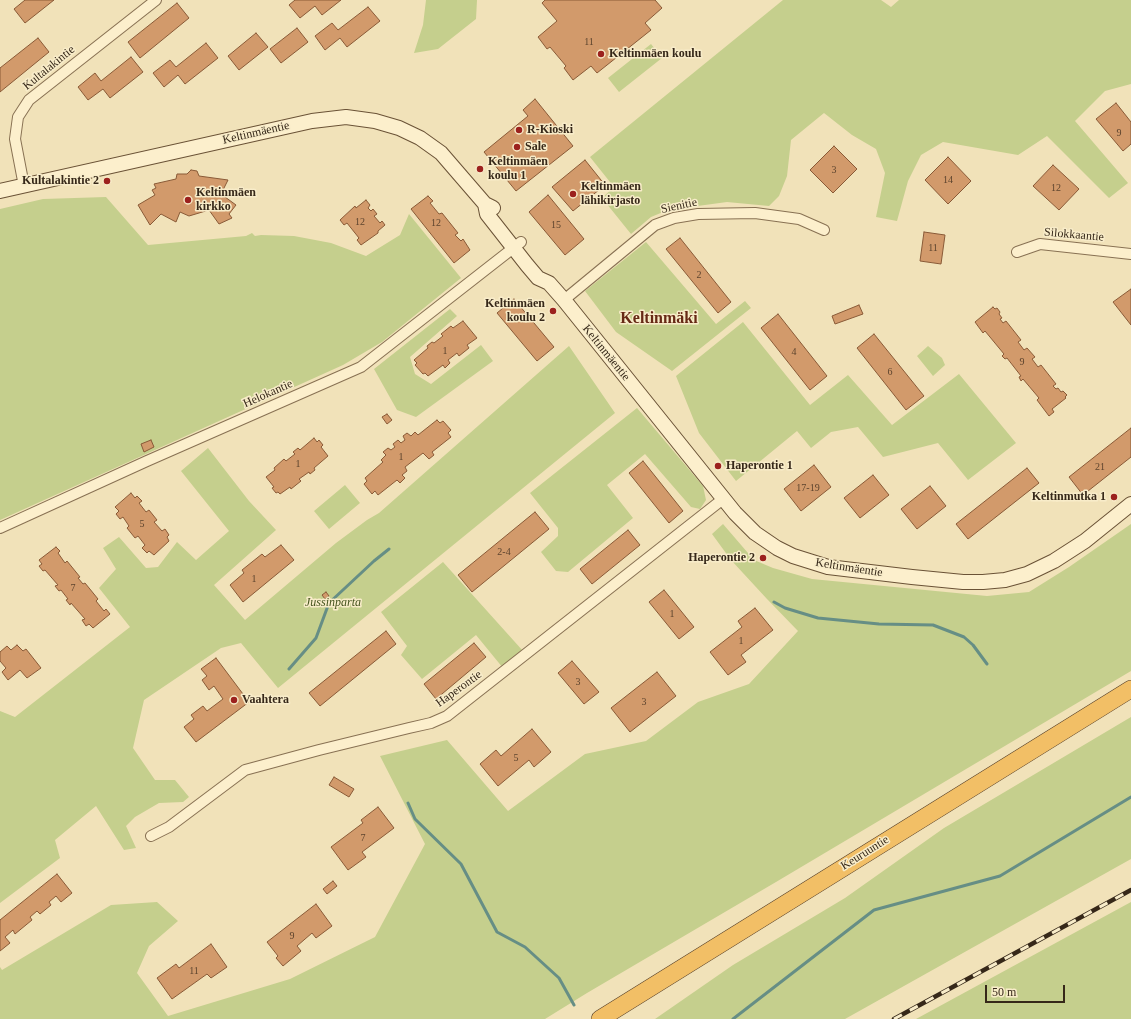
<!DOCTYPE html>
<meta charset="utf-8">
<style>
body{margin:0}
#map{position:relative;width:1131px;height:1019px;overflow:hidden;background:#f1e2b9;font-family:Georgia,serif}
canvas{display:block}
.scale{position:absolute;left:985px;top:985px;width:80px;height:18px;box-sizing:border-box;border:2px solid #362819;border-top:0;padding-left:5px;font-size:12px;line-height:14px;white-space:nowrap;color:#362819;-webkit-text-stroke:3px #f8ecc9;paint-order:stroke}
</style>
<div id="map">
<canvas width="1131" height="1019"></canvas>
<div class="scale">50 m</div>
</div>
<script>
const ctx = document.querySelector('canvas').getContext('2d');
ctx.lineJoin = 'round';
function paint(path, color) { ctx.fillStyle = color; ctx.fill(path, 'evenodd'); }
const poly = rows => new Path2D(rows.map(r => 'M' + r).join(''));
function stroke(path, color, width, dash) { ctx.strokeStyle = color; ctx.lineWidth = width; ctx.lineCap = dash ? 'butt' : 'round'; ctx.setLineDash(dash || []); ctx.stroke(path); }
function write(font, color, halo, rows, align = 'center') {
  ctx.font = font + ' Georgia,serif'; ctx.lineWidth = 3; ctx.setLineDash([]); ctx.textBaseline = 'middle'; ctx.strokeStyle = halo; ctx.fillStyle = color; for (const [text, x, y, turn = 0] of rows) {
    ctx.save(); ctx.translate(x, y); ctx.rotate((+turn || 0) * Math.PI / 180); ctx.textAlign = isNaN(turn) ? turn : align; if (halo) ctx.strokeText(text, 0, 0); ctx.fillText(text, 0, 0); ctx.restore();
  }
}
paint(poly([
 [426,0,477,0,476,19,438,49,414,53,423,25],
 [783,0,881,0,891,7,899,0,1131,0,1131,84,1105,91,1075,121,1128,183,1109,198,1047,136,1018,155,943,142,921,155,908,181,897,221,876,217,885,173,876,149,852,135,824,113,791,140,787,176,779,196,769,206,727,202,668,210,651,217,631,234,602,198,614,187,590,157],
 [651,44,662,58,619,92,608,78],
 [106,197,148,245,246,236,252,233,255,236,261,235,294,236,331,243,366,256,400,235,409,214,461,278,382,342,343,365,0,520,0,209,43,199],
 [646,242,716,324,745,301,751,308,672,371,616,332,585,291],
 [450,309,457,316,410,357,415,374,431,384,481,345,493,361,416,417,397,410,374,369],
 [743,322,810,405,848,375,892,425,959,374,1016,443,968,480,938,443,883,457,858,427,831,432,811,448,797,431,736,481,699,433,676,376],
 [569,346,615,413,278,688,241,643,221,648,144,700,133,748,155,780,175,780,189,797,183,802,159,803,135,817,126,826,136,848,124,850,96,806,55,840,60,858,0,903,0,711,15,717,130,627,99,588,116,569,103,548,119,537,146,568,158,567,177,542,196,560,229,531,181,471,208,448,249,501,276,530,214,585,245,620,336,543,367,520,379,513],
 [928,346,942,358,945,365,933,376,917,356],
 [637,408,703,486,706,500,700,509,691,507,645,454,607,485,633,518,568,572,556,571,541,552,558,536,558,528,530,493],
 [345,485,360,503,329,529,314,511],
 [723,524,754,560,773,568,812,579,987,596,1029,592,1069,567,1131,524,1131,671,776,882,587,993,545,1019,0,1019,0,967,2,970,111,905,157,902,178,921,149,946,137,973,168,1016,290,979,375,937,425,844,380,756,447,740,508,811,585,754,646,741,698,702,749,684,798,631,767,599,731,560,712,534],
 [443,562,523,651,503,668,476,635,422,679,401,655,407,646,381,612],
 [1131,717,1131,859,845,1019,655,1019,733,965,845,898,944,828],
 [1131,902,1131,1019,916,1019]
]), '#c5cf8d');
stroke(poly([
 [774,602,785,608,818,618,879,624,933,625,964,637,973,645,987,664],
 [289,669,316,638,329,603,374,561,389,549],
 [408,803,415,819,461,864,497,932,525,947,559,978,574,1005],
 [733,1019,874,910,1000,876,1131,797]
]), '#668e85', 3);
const building = poly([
 [25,0,54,0,25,23,14,9,25,0],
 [295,0,341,0,322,15,315,6,300,18,289,5,295,0],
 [545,0,655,0,662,8,645,23,651,30,597,73,591,66,573,80,564,68,566,66,550,47,547,49,538,37,557,21,542,3,545,0],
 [177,3,189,18,140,58,128,42,177,3],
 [368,7,380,21,347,47,340,38,325,50,315,36,332,23,338,30,368,7],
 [297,28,308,42,281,63,270,49,297,28],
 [256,33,268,47,239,70,228,56,256,33],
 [38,38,49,52,0,92,0,68,38,38],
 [206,43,218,58,185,84,178,75,164,87,153,73,170,60,176,67,206,43],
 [131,57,143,72,110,98,103,89,88,100,78,87,95,73,101,81,131,57],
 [535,99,573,146,516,191,484,152,528,116,523,110,535,99],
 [1116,103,1131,122,1131,144,1123,151,1096,119,1116,103],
 [834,146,857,169,833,193,810,170,834,146],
 [948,157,971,181,948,204,925,180,948,157],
 [585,160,605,185,573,211,552,187,585,160],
 [1053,165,1079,189,1059,210,1033,186,1053,165],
 [191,170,197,171,199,176,228,180,221,194,236,205,229,214,232,218,219,224,209,210,189,216,180,212,176,222,161,214,150,225,138,205,155,195,152,190,156,188,154,184,176,179,177,174,187,174,191,170],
 [548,195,584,239,565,255,529,212,548,195],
 [428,196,433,201,430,203,439,214,442,213,458,233,455,235,461,241,463,239,470,250,454,263,411,209,428,196],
 [366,200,370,205,368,208,371,211,373,209,377,214,374,216,380,223,382,221,385,225,378,231,378,233,361,245,357,240,359,238,347,223,344,225,340,220,355,206,356,208,366,200],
 [924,232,945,235,941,264,920,261,924,232],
 [680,238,731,302,718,313,666,249,680,238],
 [1131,289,1131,325,1113,302,1131,289],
 [514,299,554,347,537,361,497,313,514,299],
 [859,305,863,314,835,324,832,316,859,305],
 [993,307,995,309,997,308,1000,312,999,314,1002,318,1000,319,1003,323,1006,321,1021,340,1018,342,1024,350,1027,348,1035,357,1032,359,1038,367,1041,365,1056,384,1053,386,1056,389,1058,388,1061,392,1063,391,1067,395,1065,397,1066,398,1052,409,1054,412,1049,416,1037,400,1039,398,1023,379,1021,381,1019,377,1021,376,1007,358,1005,359,1002,356,1004,354,985,331,983,333,975,322,993,307],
 [778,314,827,376,810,390,761,328,778,314],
 [463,321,477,338,467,345,469,348,459,356,457,353,448,360,450,363,445,368,443,365,428,376,425,373,423,374,415,365,417,363,414,360,428,348,427,346,432,342,434,343,443,336,441,334,451,326,453,328,463,321],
 [874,334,924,396,906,410,857,348,874,334],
 [387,414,392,420,387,424,382,417,387,414],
 [437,420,440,423,443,421,451,430,448,433,451,437,432,452,434,455,429,459,423,453,405,467,407,471,402,475,405,478,400,483,397,480,378,495,375,491,372,494,364,484,367,481,365,478,383,462,381,460,386,455,383,452,388,448,391,450,395,447,393,444,398,440,401,443,405,440,403,436,407,433,411,436,415,432,418,435,437,420],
 [1131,428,1131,457,1083,495,1069,477,1131,428],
 [314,438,317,442,319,440,323,445,321,447,328,456,314,468,315,470,310,474,309,472,299,479,301,481,291,489,290,487,280,494,278,492,276,493,272,488,274,487,266,477,275,470,274,468,284,459,286,461,295,454,293,452,298,448,300,450,314,438],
 [151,440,154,447,144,452,141,444,151,440],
 [643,461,683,511,669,523,629,473,643,461],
 [814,465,831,487,801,511,784,489,814,465],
 [1027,468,1039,483,968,539,956,524,1027,468],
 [873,475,889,495,860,518,844,498,873,475],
 [930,486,946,506,917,529,901,509,930,486],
 [131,493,135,498,137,496,142,501,139,503,146,512,149,510,157,520,154,522,162,531,165,529,169,535,167,537,169,541,154,555,149,551,147,553,142,548,145,545,138,536,135,538,127,528,129,526,123,517,120,519,116,514,119,511,115,507,131,493],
 [535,512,549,529,472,592,458,575,535,512],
 [628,530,640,545,592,584,580,569,628,530],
 [281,545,294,560,243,602,230,585,244,573,242,570,262,554,265,557,281,545],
 [56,547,60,551,58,553,65,563,67,561,80,577,78,578,83,584,85,583,98,599,96,601,104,611,106,609,110,614,93,628,89,624,86,626,82,620,85,619,71,603,70,605,66,600,68,599,61,590,59,591,55,586,58,585,45,570,43,571,39,566,42,564,39,560,56,547],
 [664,590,694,627,679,639,649,602,664,590],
 [326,592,329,596,325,599,322,595,326,592],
 [755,608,773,630,741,655,746,662,728,675,710,652,742,627,738,621,755,608],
 [386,631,396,644,320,706,309,693,386,631],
 [474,643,486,657,436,699,424,684,474,643],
 [17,645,23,651,26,649,41,668,27,678,20,670,8,680,2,672,6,668,0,661,0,652,7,646,11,650,17,645],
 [216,658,249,702,196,742,184,727,194,719,191,715,203,706,207,711,223,699,214,686,209,690,202,680,207,676,201,669,216,658],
 [572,661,599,692,584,704,558,673,572,661],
 [657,672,676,696,630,732,611,708,657,672],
 [532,729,551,752,534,767,529,760,498,786,480,764,496,750,501,756,532,729],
 [334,777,354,789,349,797,329,785,334,777],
 [378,807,394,828,362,852,366,857,348,870,331,847,363,823,361,820,378,807],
 [57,874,72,893,61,902,56,896,49,902,51,905,40,914,37,911,30,917,32,920,15,934,13,930,5,937,10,943,0,951,0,920,57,874],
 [333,881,337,886,327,894,323,889,333,881],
 [316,904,332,926,316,938,312,933,297,946,301,951,283,966,276,958,278,956,267,942,316,904],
 [211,944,227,967,211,978,207,974,172,999,157,978,176,964,179,968,211,944]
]);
paint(building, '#d29a6b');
stroke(building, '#895a37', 1);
const minor = poly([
 [24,186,15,139,18,117,29,100,156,0],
 [1017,252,1040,244,1131,254],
 [564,300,655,225,674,218,698,214,755,213,799,219,824,230],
 [0,528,147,461,361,367,521,242],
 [151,836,169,827,245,770,319,750,409,728,431,723,447,716,723,499]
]);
const secondary = poly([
 [0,191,312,121,346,117,375,121,399,128,420,138,441,153,485,204,493,208],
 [485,204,487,214,527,265,538,278,549,283,564,300,735,513,755,533,777,548,793,556,828,567,912,577,963,582,983,582,1005,580,1027,574,1054,561,1085,541,1131,504]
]);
const trunk = poly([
 [600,1019,1131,689]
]);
stroke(minor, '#887153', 12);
stroke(secondary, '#6a5236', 16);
stroke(trunk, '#553e28', 18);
stroke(minor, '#fcefcc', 10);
stroke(secondary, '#fcefcc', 14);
stroke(trunk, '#f2bf66', 17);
const rail = poly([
 [894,1019,1131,890]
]);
stroke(rail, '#362819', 4.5);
stroke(rail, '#f8ecc9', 3, [9]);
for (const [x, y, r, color] of [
 [601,54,4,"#9c211e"],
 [519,130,4,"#9c211e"],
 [517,147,4,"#9c211e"],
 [480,169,4,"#9c211e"],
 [107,181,4,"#9c211e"],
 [573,194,4,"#9c211e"],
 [188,200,4,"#9c211e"],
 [553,311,4,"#9c211e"],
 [718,466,4,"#9c211e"],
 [1114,497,4,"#9c211e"],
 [763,558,4,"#9c211e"],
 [234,700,4,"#9c211e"]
]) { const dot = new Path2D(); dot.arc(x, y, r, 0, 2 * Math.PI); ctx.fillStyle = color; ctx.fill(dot); stroke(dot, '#f8ecc9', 1.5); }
write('10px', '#5d442e', null, [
 ["11",589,42],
 ["9",1119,133],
 ["3",834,170],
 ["14",948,180],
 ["12",1056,188],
 ["12",360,222],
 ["12",436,223],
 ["15",556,225],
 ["11",933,248],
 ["2",699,275],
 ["1",445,351],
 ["4",794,352],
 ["9",1022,362],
 ["6",890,372],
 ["1",401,457],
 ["1",298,464],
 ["21",1100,467],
 ["17-19",808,488],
 ["5",142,524],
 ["2-4",504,552],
 ["1",254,579],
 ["7",73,588],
 ["1",672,614],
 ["1",741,641],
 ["3",578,682],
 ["3",644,702],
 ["5",516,758],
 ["7",363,838],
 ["9",292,936],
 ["11",194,971]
]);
write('bold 12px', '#362819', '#f8ecc9', [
 ["Keltinmäen koulu",609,54],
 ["R-Kioski",527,130],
 ["Sale",525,147],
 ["Keltinmäen",488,162],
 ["koulu 1",488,176],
 ["Kultalakintie 2",99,181,"right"],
 ["Keltinmäen",581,187],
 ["lähikirjasto",581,201],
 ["Keltinmäen",196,193],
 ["kirkko",196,207],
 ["Keltinmäen",545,304,"right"],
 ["koulu 2",545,318,"right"],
 ["Haperontie 1",726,466],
 ["Keltinmutka 1",1106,497,"right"],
 ["Haperontie 2",755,558,"right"],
 ["Vaahtera",242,700]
], 'left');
write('12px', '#362819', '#f8ecc9', [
 ["Kultalakintie",49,68,-39],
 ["Keltinmäentie",256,133,-13],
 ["Sienitie",679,206,-12],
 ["Silokkaantie",1074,235,5],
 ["Keltinmäentie",606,353,51],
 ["Helokantie",268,394,-24],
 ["Keltinmäentie",849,568,9],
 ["Haperontie",459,689,-36],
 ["Keuruuntie",865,853,-32]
]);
write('italic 12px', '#45541e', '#f8ecc9', [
 ["Jussinparta",333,603]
]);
write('bold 16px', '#662915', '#f8ecc9', [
 ["Keltinmäki",659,319]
]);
</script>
